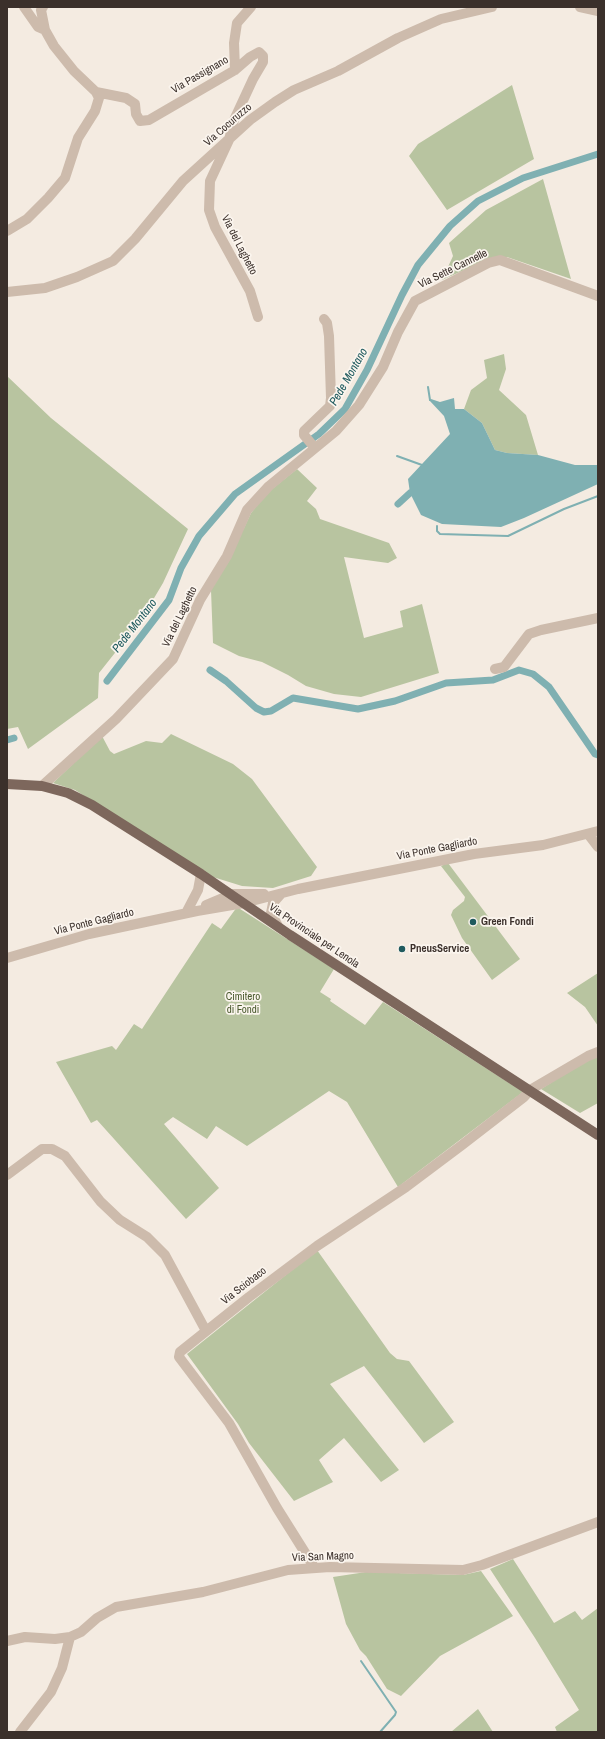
<!DOCTYPE html>
<style>
body{margin:0}
#map{position:relative;width:605px;height:1739px;overflow:hidden;background:#f4ebe1;font-family:"Archivo Narrow",sans-serif}
canvas{display:block}
.frame{position:absolute;inset:0;border:8px solid #3b302b;pointer-events:none}
</style>
<div id="map">
<canvas width="605" height="1739"></canvas>
<div class="frame"></div>
</div>
<script>
const ctx = document.querySelector('canvas').getContext('2d');
ctx.lineJoin = 'round';
function paint(path, color) { ctx.fillStyle = color; ctx.fill(path, 'evenodd'); }
const poly = rows => new Path2D(rows.map(r => 'M' + r).join(''));
function stroke(path, color, width, dash) { ctx.strokeStyle = color; ctx.lineWidth = width; ctx.lineCap = dash ? 'butt' : 'round'; ctx.setLineDash(dash || []); ctx.stroke(path); }
function write(font, color, halo, rows, align = 'center') {
  ctx.font = font + ' "Archivo Narrow",sans-serif'; ctx.lineWidth = 3.5; ctx.setLineDash([]); ctx.textBaseline = 'middle'; ctx.strokeStyle = halo; ctx.fillStyle = color; for (const [text, x, y, turn = 0] of rows) {
    ctx.save(); ctx.translate(x, y); ctx.rotate((+turn || 0) * Math.PI / 180); ctx.textAlign = isNaN(turn) ? turn : align; if (halo) ctx.strokeText(text, 0, 0); ctx.fillText(text, 0, 0); ctx.restore();
  }
}
paint(poly([
 [512,85,534,159,447,210,409,156,418,144],
 [543,179,571,279,507,257,489,259,442,280,453,256,449,243,486,210],
 [504,354,506,369,499,390,526,415,538,455,507,453,495,450,482,423,464,409,471,390,487,378,484,360],
 [7,376,51,418,188,529,163,583,141,620,99,673,98,698,28,749,18,727,7,729],
 [297,469,317,488,307,501,316,509,320,519,389,543,397,558,388,563,344,557,364,638,403,627,400,611,422,604,439,673,361,697,334,694,306,686,288,675,262,662,239,656,213,643,211,590,236,545,251,513,267,493],
 [171,734,233,764,252,779,317,867,311,876,273,888,242,886,213,877,75,790,53,783,102,736,110,751,114,754,146,741,162,743],
 [448,863,520,959,492,980,462,938,451,915,453,910,464,901,465,897,441,866],
 [237,907,334,969,320,992,331,999,330,1001,365,1025,383,1002,523,1092,398,1187,347,1102,329,1091,247,1146,216,1126,207,1139,173,1117,164,1124,219,1188,186,1219,97,1120,91,1123,56,1062,112,1046,116,1050,134,1024,142,1029,212,923,221,929],
 [598,973,598,1026,585,1007,567,993],
 [598,1056,598,1103,580,1113,541,1089,589,1059],
 [317,1250,390,1353,397,1359,409,1361,454,1422,424,1443,364,1366,330,1384,399,1470,381,1482,344,1438,319,1460,333,1482,294,1501,249,1443,238,1424,187,1354],
 [513,1559,554,1623,575,1611,582,1620,598,1608,598,1732,557,1732,555,1727,579,1710,535,1638,490,1569],
 [481,1571,513,1616,440,1656,401,1696,387,1689,366,1656,360,1650,346,1624,333,1577,366,1572,463,1575],
 [478,1709,493,1732,451,1732]
]), '#b8c4a0');
paint(poly([
 [454,398,455,409,464,409,482,423,495,450,507,453,538,455,575,465,598,465,598,484,524,518,501,527,442,524,421,515,410,493,408,479,450,434,444,416,429,400,431,399,440,402]
]), '#7fb0b2');
stroke(poly([
 [428,387,430,400],
 [397,456,422,465],
 [437,526,437,531,440,534,508,536,564,509,598,496],
 [361,1661,396,1712,395,1715,380,1732]
]), '#7fb0b2', 2);
stroke(poly([
 [398,504,410,493],
 [210,670,226,681,256,708,264,712,271,711,293,698,358,709,395,701,446,683,493,680,519,670,533,674,549,687,595,754,598,755],
 [107,681,169,600,181,568,199,536,235,494,319,434,345,409,367,370,402,295,418,265,450,226,478,201,523,178,598,154],
 [7,740,14,738]
]), '#7fb0b2', 7);
stroke(poly([
 [24,7,38,27,45,30],
 [580,7,598,11],
 [235,70,234,43,237,23,251,7],
 [96,92,126,98,135,104,136,114,140,121,149,120,235,70,250,57,259,52,263,56,263,62,253,79,234,120,229,140,210,181,209,210,215,227,250,291,258,317],
 [7,231,27,219,48,198,65,178,78,138,95,111,99,98,96,92,74,71,54,46,45,30,41,10,43,7],
 [7,292,45,288,77,277,113,261,135,239,183,181,250,120,275,102,294,90,338,71,398,38,441,19,492,7],
 [315,448,304,435,304,431,330,406,331,398,329,336,327,323,324,319],
 [495,669,504,667,529,634,541,630,598,618],
 [42,786,116,719,173,659,200,600,227,556,247,510,269,486,336,431,359,405,383,367,398,332,415,301,488,263,500,260,598,296],
 [588,834,598,847],
 [206,905,232,894,264,894],
 [186,913,198,890,201,874],
 [278,926,271,913,273,903,281,894],
 [7,958,89,934,197,911,244,903,298,889,474,854,543,845,598,831],
 [7,1175,42,1149,52,1149,65,1156,100,1201,120,1220,147,1237,165,1255,206,1331],
 [314,1567,277,1508,229,1423,179,1357,180,1352,249,1297,317,1246,406,1187,462,1145,524,1097,530,1090,588,1056,598,1052],
 [7,1641,25,1637,55,1639,70,1637,81,1632,97,1618,116,1607,203,1592,288,1570,330,1567,463,1570,482,1565,598,1522],
 [20,1732,51,1692,62,1668,70,1637]
]), '#cdbbac', 10);
stroke(poly([
 [7,784,42,786,68,793,92,805,201,874,290,935,598,1135]
]), '#7d675c', 10);
for (const [x, y, r, color] of [
 [473,922,4,"#1f5a5e"],
 [402,949,4,"#1f5a5e"]
]) { const dot = new Path2D(); dot.arc(x, y, r, 0, 2 * Math.PI); ctx.fillStyle = color; ctx.fill(dot); stroke(dot, '#fbf5ee', 1.5); }
write('11px', '#3b302b', '#fbf5ee', [
 ["Via Passignano",200,75,-30],
 ["Via Cocuruzzo",228,125,-41],
 ["Via del Laghetto",239,245,63],
 ["Via Sette Cannelle",453,269,-26],
 ["Via del Laghetto",180,617,-64],
 ["Via Ponte Gagliardo",437,849,-11],
 ["Via Ponte Gagliardo",94,922,-14],
 ["Via Provinciale per Lenola",314,936,34],
 ["Via Sciobaco",244,1286,-38],
 ["Via San Magno",323,1557,-2]
]);
write('bold 11px', '#3b302b', '#fbf5ee', [
 ["Green Fondi",481,922],
 ["PneusService",410,949]
], 'left');
write('11px', '#4a5a2e', '#fbf5ee', [
 ["Cimitero",243,997],
 ["di Fondi",243,1010]
]);
write('italic 12px', '#1f5a5e', '#fbf5ee', [
 ["Pede Montano",349,377,-60],
 ["Pede Montano",135,626,-52]
]);
</script>
